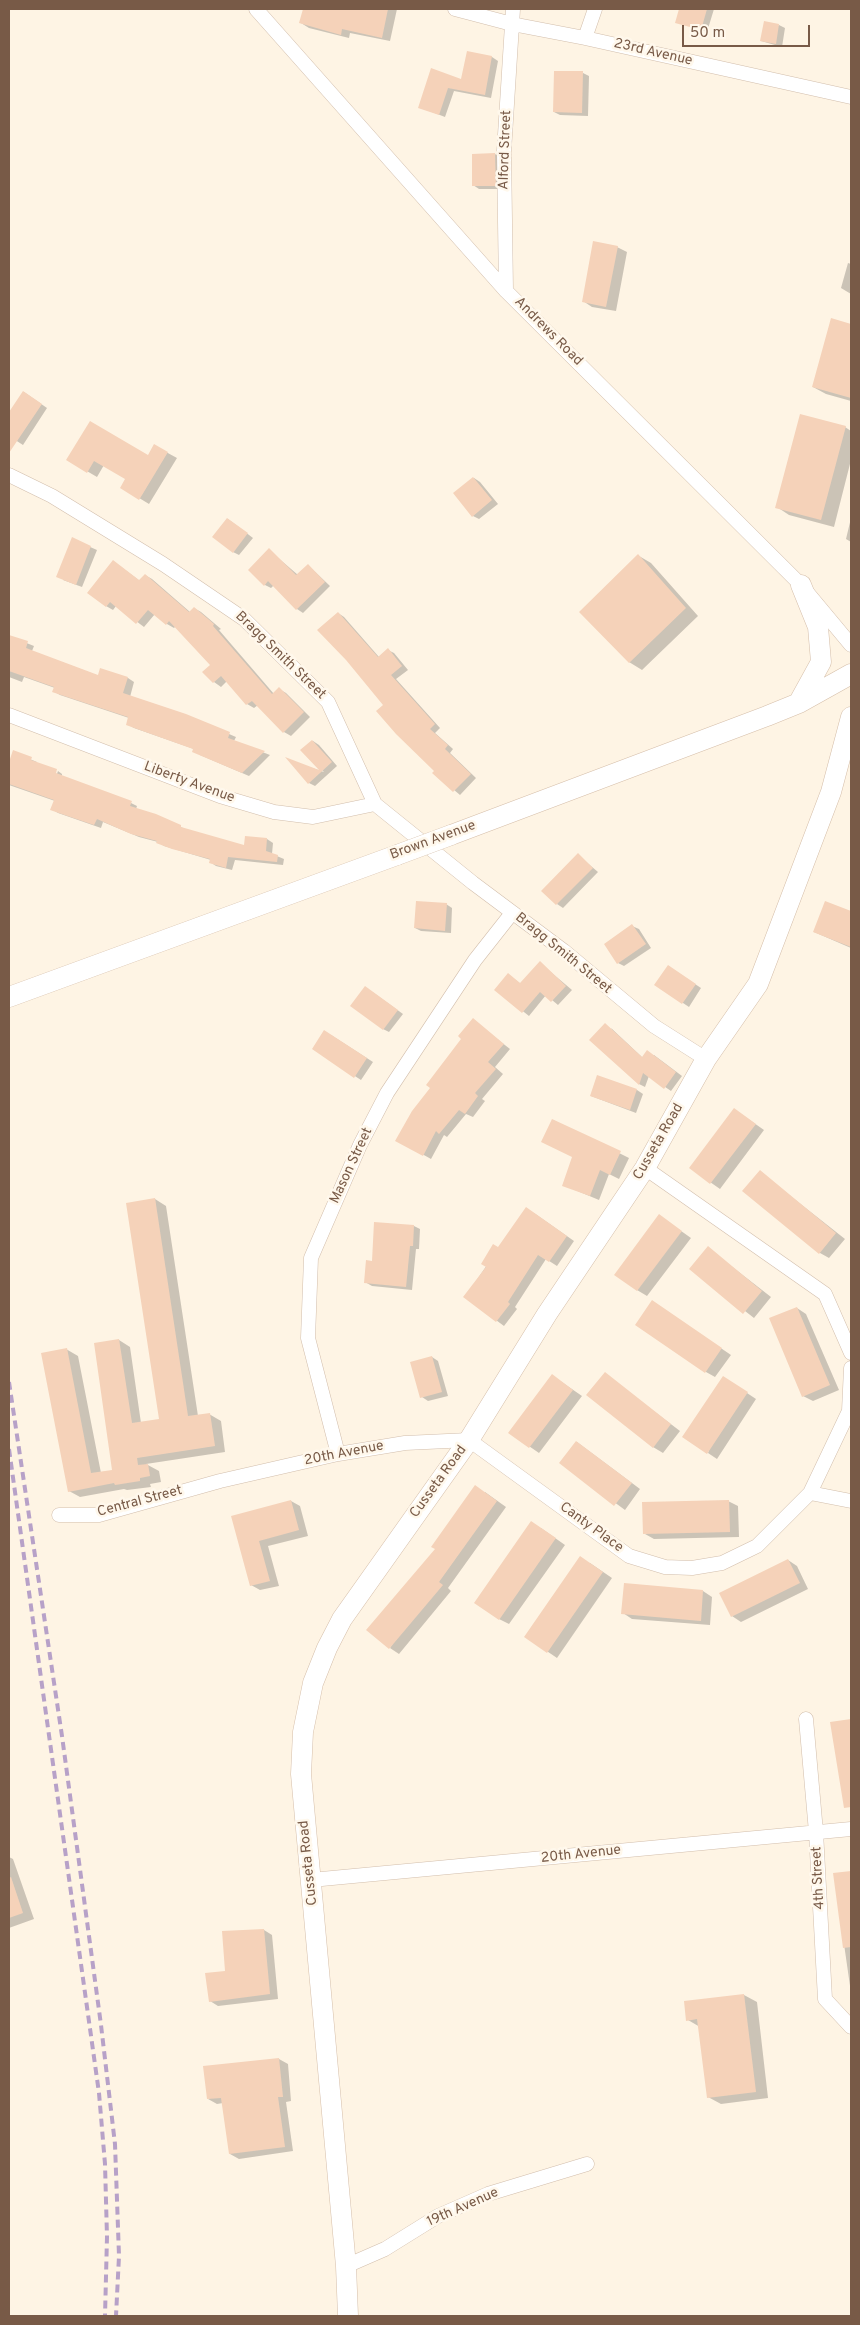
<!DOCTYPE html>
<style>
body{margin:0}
#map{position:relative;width:860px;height:2325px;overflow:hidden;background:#fef4e4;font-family:Overpass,sans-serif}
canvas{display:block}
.frame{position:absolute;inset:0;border:10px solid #785a47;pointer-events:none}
.scale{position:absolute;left:682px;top:25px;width:128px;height:22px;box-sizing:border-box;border:2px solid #785a47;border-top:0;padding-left:6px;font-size:15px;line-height:18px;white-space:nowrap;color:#785a47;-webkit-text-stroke:4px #fff8ec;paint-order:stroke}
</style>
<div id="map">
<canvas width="860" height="2325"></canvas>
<div class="frame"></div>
<div class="scale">50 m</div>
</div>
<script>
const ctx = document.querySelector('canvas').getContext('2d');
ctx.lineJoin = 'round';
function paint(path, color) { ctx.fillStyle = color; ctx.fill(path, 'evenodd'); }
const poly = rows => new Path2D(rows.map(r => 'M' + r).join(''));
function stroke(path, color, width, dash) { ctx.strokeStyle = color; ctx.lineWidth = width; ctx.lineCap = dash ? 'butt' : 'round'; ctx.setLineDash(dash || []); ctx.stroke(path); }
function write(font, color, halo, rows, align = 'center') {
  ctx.font = font + ' Overpass,sans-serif'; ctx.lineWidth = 5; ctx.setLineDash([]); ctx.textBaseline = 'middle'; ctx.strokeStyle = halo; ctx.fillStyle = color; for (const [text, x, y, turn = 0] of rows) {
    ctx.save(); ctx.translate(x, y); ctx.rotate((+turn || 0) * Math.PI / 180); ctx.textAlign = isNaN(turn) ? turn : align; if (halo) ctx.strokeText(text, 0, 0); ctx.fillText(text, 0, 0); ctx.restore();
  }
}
paint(poly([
 [305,9,397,9,390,41,350,33,349,38,309,28,301,23],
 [681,9,714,9,707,32,677,22],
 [779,25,785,28,782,47,761,41],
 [468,52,492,57,498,61,491,98,454,91,445,117,419,107,432,70,462,80],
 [583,73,589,76,588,116,560,115,554,112],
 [495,154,501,158,502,189,479,189,473,185],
 [617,247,627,252,616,311,592,307,583,301],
 [848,263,851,264,851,294,841,288],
 [832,319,851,325,851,401,826,394,813,387],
 [24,392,47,408,23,445,9,436,9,415],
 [845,427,851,431,851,460,834,527,789,515,777,507],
 [155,446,177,458,149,504,121,487,127,479,104,465,97,477,68,460,148,457],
 [474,478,480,482,498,504,479,519,473,516],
 [851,518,851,542,846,539],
 [228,519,253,538,239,555,233,552],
 [72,539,97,550,82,587,63,580],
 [269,550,298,575,308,565,330,586,303,613,297,609,274,585,271,588,265,585],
 [639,556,651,563,698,616,642,670,629,662],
 [113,561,140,581,145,575,152,579,190,612,194,608,201,612,221,629,219,630,274,694,279,689,286,693,310,717,291,736,284,732,258,705,254,708,247,704,227,681,221,687,214,682,204,672,212,665,176,626,174,628,167,624,155,614,144,627,116,606,113,610,106,606],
 [338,613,344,617,379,657,388,650,394,653,408,670,396,679,440,728,435,733,453,749,450,753,476,778,460,795,434,773,436,770,385,705],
 [9,636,34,646,32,651,99,676,128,678,134,682,130,697,229,734,236,737,234,741,270,755,249,776,200,755,194,749,134,728,127,724,129,718,60,695,53,691,55,688,24,677,22,682,9,677],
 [313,741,319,745,337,766,315,786,309,783,289,760,324,772,302,750],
 [13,752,37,762,37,763,55,779,58,771,62,774,62,777,131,803,137,806,136,809,188,830,245,847,267,839,273,843,272,854,284,859,283,865,235,860,232,870,216,866,210,862,211,860,164,846,158,842,139,837,103,822,101,828,58,813,52,809,55,801,9,785,9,766],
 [578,855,598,872,563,908,557,904],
 [825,903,851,913,851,948,814,932],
 [446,904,452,908,451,933,421,931,415,928],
 [632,926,639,929,651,948,624,966,618,963],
 [540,963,572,990,558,1005,546,995,529,1016,496,990,509,975,521,984],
 [674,970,701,988,689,1007,656,985],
 [371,991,403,1014,389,1032,383,1029],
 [473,1020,510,1049,495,1067,503,1074,482,1099,485,1101,473,1117,466,1114,447,1137,444,1135,431,1159,397,1140,432,1088],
 [611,1028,643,1058,654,1055,682,1076,671,1091,649,1076,645,1087,639,1084],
 [331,1035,373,1062,361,1080,313,1049],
 [637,1090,643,1094,636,1113,591,1096],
 [734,1109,764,1130,720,1189,690,1168],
 [553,1120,629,1158,619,1179,609,1174,599,1200,563,1185,573,1157],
 [760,1172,845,1239,829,1258,820,1253],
 [155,1199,166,1206,198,1416,209,1414,221,1421,225,1452,146,1464,159,1471,161,1482,150,1484,151,1487,127,1490,124,1489,80,1497,69,1491,66,1349,78,1356,101,1473,114,1471,119,1340,130,1347,141,1423,160,1420],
 [534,1213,574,1241,557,1266,546,1259,515,1307,517,1309,504,1326,465,1297,498,1249],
 [660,1216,691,1238,647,1296,637,1290],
 [375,1224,414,1226,420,1229,419,1249,416,1249,412,1290,372,1286,365,1282,373,1262],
 [708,1248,771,1297,754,1318,691,1269],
 [653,1302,731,1355,715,1377,706,1372],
 [797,1308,806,1314,839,1390,813,1401,803,1396],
 [432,1357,438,1361,448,1396,428,1401,422,1397],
 [605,1374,680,1431,663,1453,653,1447],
 [553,1376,582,1396,539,1453,510,1433],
 [732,1383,756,1399,717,1459,708,1453],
 [577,1442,640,1489,625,1510,561,1463],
 [485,1492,506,1507,448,1588,451,1591,399,1654,390,1648],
 [291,1501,300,1506,308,1536,268,1546,279,1586,260,1590,251,1585,232,1517],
 [728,1501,738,1506,739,1537,654,1539,645,1534],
 [541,1528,565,1545,509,1624,499,1619],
 [788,1560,797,1566,808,1589,741,1622,732,1616],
 [590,1563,612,1578,557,1658,526,1637],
 [625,1585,703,1591,712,1597,710,1625,632,1619,623,1613],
 [851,1720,851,1799,843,1794,831,1723],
 [9,1857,13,1859,34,1919,9,1928],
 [851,1872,851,1993,834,1874],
 [264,1930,272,1935,278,1999,218,2006,210,2001,226,1972],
 [744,1995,757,2002,768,2098,721,2104,708,2097,700,2027,688,2020,686,2002],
 [279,2059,288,2064,291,2101,286,2102,293,2151,239,2159,230,2154,223,2103,217,2104,208,2099]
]), '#0003');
paint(poly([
 [303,9,388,9,382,38,342,29,341,35,299,23],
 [679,9,707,9,701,30,675,23],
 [764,21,779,24,776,44,760,41],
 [467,51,492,56,485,95,448,88,439,115,418,108,431,68,461,79],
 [554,71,583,71,582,113,553,112],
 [495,153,496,186,472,186,472,154],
 [593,241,618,246,606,307,582,302],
 [831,318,851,324,851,398,812,387],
 [23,391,42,404,9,453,9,412],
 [800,414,846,426,821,520,775,508],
 [90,421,148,455,154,444,168,452,139,500,120,488,125,479,94,461,87,473,66,460],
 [473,477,492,500,472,517,453,493],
 [227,518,248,533,233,553,212,537],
 [72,537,91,546,76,585,56,577],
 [269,548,296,575,308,564,325,582,296,610,268,581,264,586,248,570],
 [638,554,686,608,629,663,579,612],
 [113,560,139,580,145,574,189,612,194,607,214,624,213,626,272,694,279,687,304,712,283,733,252,701,246,705,221,676,213,683,202,672,210,665,169,621,166,625,148,610,136,624,110,602,106,607,87,593],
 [338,612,378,657,388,648,402,666,391,675,435,724,430,729,448,745,445,749,471,774,453,792,432,773,434,771,396,734,376,711,383,705,346,660,317,630],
 [9,635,28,641,26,648,98,675,100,668,128,677,123,693,186,714,230,732,228,738,265,751,242,773,192,752,193,749,126,725,128,717,52,692,54,687,9,671],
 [312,740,332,762,308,784,285,757,319,770,300,750],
 [13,750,32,757,31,760,57,769,56,773,132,801,130,806,156,814,181,825,181,827,244,845,245,836,267,838,266,851,278,855,277,862,228,857,226,868,209,863,210,859,172,849,156,843,157,841,131,834,97,819,94,825,50,810,54,800,9,784,9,762],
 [578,853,593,868,556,905,541,891],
 [416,901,447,903,445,931,414,928],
 [825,901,851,911,851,947,813,932],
 [632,924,646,944,617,964,604,944],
 [540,961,566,986,551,1002,540,992,522,1013,494,990,508,973,520,983],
 [668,965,696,984,682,1004,654,985],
 [365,986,398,1010,383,1030,350,1006],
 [473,1018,504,1044,488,1062,496,1069,475,1093,478,1096,465,1114,459,1110,439,1134,436,1131,423,1156,395,1141,412,1111,430,1088,426,1085,461,1039,458,1036],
 [605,1023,642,1057,647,1050,676,1072,664,1089,643,1073,639,1085,589,1040],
 [324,1030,367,1058,354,1078,312,1049],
 [597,1075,637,1089,630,1110,590,1096],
 [734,1108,756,1124,710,1184,689,1168],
 [552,1119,621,1151,610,1175,600,1170,590,1196,562,1186,572,1157,541,1142],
 [760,1170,836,1233,819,1254,742,1191],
 [155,1198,188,1416,210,1413,215,1446,137,1458,138,1465,148,1464,150,1476,140,1478,140,1481,115,1485,114,1483,68,1492,41,1353,67,1348,91,1473,112,1470,94,1343,119,1339,132,1423,159,1419,126,1203],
 [526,1207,567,1236,549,1262,538,1255,508,1302,510,1304,496,1322,463,1297,486,1267,481,1264,493,1244,498,1247],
 [659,1214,682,1231,637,1291,614,1275],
 [374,1222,414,1225,413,1246,410,1246,406,1287,364,1283,366,1260,372,1261],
 [708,1246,762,1291,743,1314,689,1269],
 [652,1300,722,1348,705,1373,635,1325],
 [797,1307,830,1385,802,1397,769,1318],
 [432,1356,442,1392,420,1398,410,1362],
 [605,1372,671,1424,653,1448,586,1395],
 [552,1374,573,1390,529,1448,508,1433],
 [723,1376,748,1392,707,1454,682,1437],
 [576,1441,632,1483,614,1506,559,1463],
 [475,1485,497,1501,439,1582,443,1585,389,1649,366,1630,435,1549,431,1547],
 [291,1500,299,1530,259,1541,270,1581,250,1586,231,1516],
 [729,1500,730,1532,643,1534,642,1502],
 [531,1521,556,1538,499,1620,474,1603],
 [580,1556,603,1572,547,1653,524,1637],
 [788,1559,800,1583,731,1617,719,1593],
 [624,1583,703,1590,701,1621,621,1614],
 [851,1719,851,1807,844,1808,830,1722],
 [851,1871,851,1947,843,1948,833,1873],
 [11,1877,23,1913,9,1918,9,1878],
 [264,1929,270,1994,209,2002,205,1973,225,1971,222,1931],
 [744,1994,756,2092,707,2098,697,2019,686,2021,684,2001],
 [279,2058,283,2097,278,2097,285,2147,229,2154,221,2098,207,2099,203,2066]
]), '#f5d2b9');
const street = poly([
 [256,9,506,291,801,585,851,645],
 [455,9,512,24,585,38,851,97],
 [585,38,595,9],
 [506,291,504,151,513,9],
 [9,475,52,496,163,564,244,619,328,702,375,804,473,883,564,951,654,1026,706,1059],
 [9,715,220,796,274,812,313,817,375,804],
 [645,1168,825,1294,851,1353],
 [338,1454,308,1338,311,1258,360,1145,387,1093,475,960,512,913],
 [810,1493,851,1501],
 [59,1515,99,1515,220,1481,338,1454,405,1443,469,1440,629,1556,665,1567,692,1568,722,1563,757,1546,810,1493,849,1411,851,1368],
 [806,1719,816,1832,825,1999,851,2027],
 [311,1880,851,1829],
 [346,2266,385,2249,438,2216,488,2194,587,2164]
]);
const secondary = poly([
 [799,702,821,662,818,627,801,585],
 [451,835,767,716,799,703,851,674],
 [9,997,397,855],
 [348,2316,346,2266,301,1774,303,1732,313,1683,327,1648,342,1619,469,1440,547,1314,645,1168,706,1059,758,984,831,792,851,717]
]);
stroke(street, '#d2beac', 15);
stroke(secondary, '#d5bea9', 21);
stroke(street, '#fff', 14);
stroke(secondary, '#fff', 20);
stroke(poly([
 [9,1382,62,1736,101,2025,115,2144,119,2256,116,2316],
 [9,1449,99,2093,105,2164,107,2237,105,2316]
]), '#b7a1c8', 4, [8, 5]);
const secondaryBridge = poly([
 [397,855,451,835]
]);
stroke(secondaryBridge, '#d5bea9', 21, []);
stroke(secondaryBridge, '#fff', 20);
write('14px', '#785a47', '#fff8ec', [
 ["23rd Avenue",653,53,13],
 ["Alford Street",506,150,-88],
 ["Andrews Road",548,332,45],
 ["Bragg Smith Street",280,656,44],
 ["Liberty Avenue",189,783,20],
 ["Brown Avenue",433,841,-20],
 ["Bragg Smith Street",563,954,39],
 ["Cusseta Road",659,1142,-60],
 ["Mason Street",352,1166,-65],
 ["20th Avenue",344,1454,-11],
 ["Cusseta Road",439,1482,-54],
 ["Central Street",140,1502,-15],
 ["Canty Place",591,1528,36],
 ["20th Avenue",581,1855,-6],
 ["Cusseta Road",309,1863,-96],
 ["4th Street",819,1878,-93],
 ["19th Avenue",463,2208,-24]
]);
</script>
